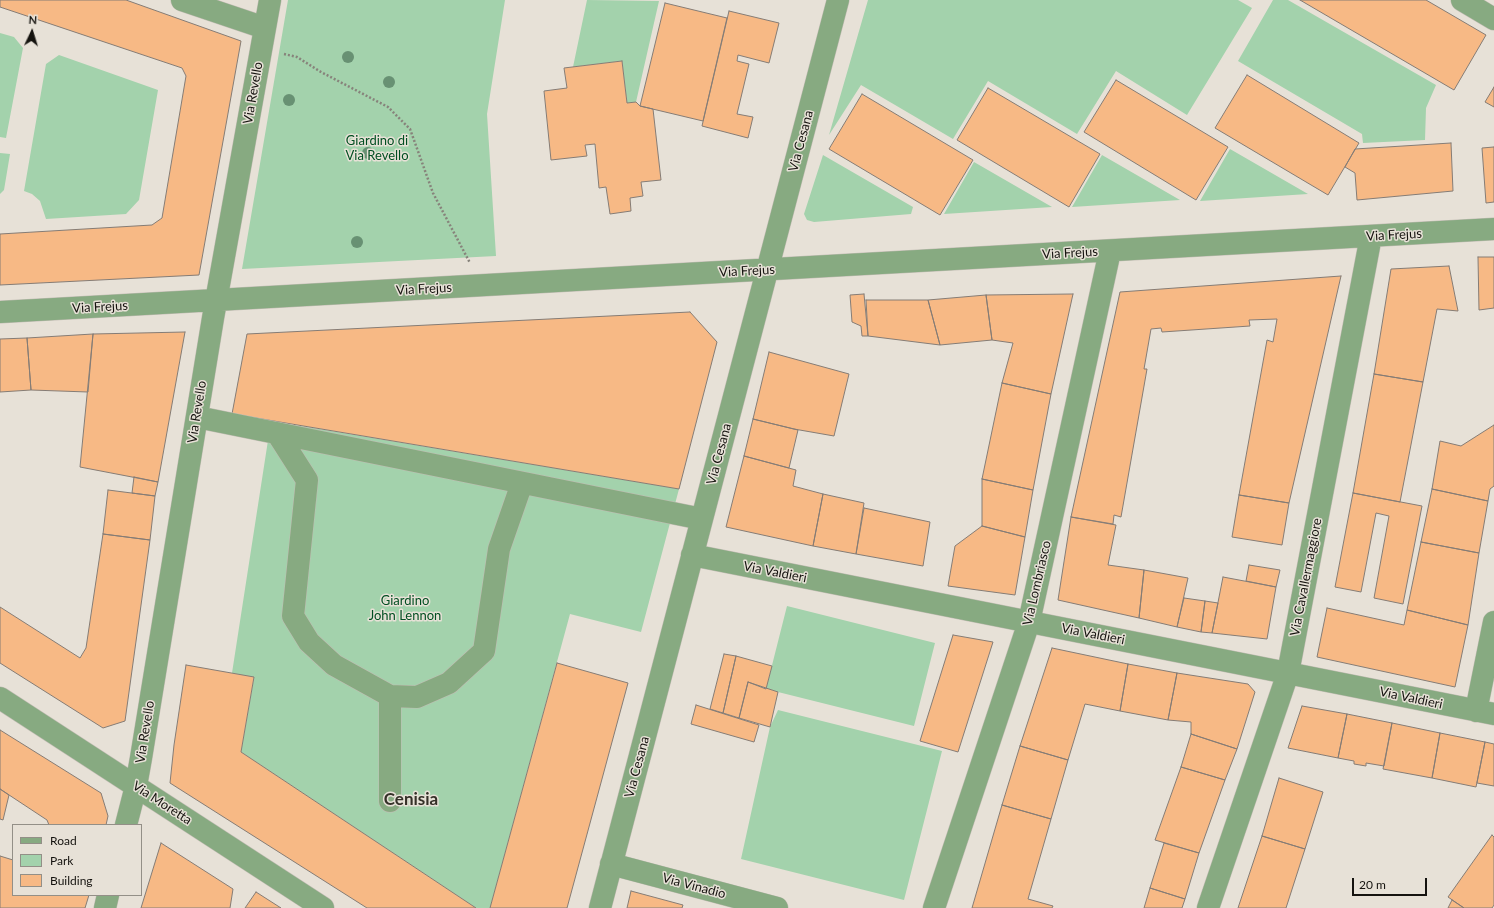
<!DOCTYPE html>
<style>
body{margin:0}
#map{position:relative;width:1494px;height:908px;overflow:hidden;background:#e7e1d7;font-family:Lato,sans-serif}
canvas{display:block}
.legend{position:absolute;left:12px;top:824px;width:130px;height:72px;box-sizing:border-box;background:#e7e1d7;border:1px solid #938f87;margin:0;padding:5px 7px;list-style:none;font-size:12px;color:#15130f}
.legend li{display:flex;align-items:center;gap:8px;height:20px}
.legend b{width:20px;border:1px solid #938f87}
.north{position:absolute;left:12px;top:12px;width:40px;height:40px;-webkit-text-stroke:3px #e7e1d7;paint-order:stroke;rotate:4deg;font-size:11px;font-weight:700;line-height:16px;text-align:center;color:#15130f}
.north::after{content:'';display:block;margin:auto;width:14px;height:18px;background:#15130f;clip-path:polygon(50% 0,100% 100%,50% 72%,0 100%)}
.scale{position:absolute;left:1352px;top:878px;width:75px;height:18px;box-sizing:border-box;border:2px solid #15130f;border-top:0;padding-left:5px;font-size:12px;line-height:14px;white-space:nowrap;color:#15130f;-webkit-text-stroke:3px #e7e1d7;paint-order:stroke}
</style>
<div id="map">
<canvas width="1494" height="908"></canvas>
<ul class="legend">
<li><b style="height:5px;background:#87aa81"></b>Road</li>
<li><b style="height:11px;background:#a3d2ac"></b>Park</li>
<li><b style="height:11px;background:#f7b985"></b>Building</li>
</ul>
<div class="north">N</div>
<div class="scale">20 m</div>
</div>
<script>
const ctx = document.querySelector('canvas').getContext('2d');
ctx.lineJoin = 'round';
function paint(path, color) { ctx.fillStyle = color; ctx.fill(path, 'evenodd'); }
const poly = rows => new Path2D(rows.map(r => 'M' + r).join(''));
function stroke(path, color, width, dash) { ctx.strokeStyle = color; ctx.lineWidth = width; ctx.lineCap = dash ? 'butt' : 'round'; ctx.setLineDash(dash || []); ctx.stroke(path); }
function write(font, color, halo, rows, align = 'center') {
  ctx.font = font + ' Lato,sans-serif'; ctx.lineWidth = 3; ctx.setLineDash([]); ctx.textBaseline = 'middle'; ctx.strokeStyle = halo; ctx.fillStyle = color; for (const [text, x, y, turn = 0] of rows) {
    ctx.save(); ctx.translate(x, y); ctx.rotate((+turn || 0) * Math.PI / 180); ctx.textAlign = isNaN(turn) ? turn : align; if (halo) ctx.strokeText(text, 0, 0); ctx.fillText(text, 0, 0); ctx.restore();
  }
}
paint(poly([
 [288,0,505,0,487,114,496,256,242,269],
 [587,0,659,1,636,102,627,103,622,61,573,67],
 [868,0,1238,0,1252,8,1187,115,1116,71,1077,134,988,81,953,139,861,85,829,135],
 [1273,0,1288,0,1436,85,1426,108,1425,140,1363,143,1362,134,1238,61],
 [0,33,14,37,23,48,6,138,0,137],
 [59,55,158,90,139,200,126,214,46,219,40,201,32,194,24,191,46,64],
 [1230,149,1308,194,1200,201],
 [0,153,10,154,4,190,0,194],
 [823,155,913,207,911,214,814,222,807,220,804,214],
 [1102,155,1180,200,1072,207],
 [974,162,1052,207,944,214],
 [271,421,679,489,641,632,570,614,490,908,476,908,241,752,254,678,232,673],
 [787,606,935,643,914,726,766,689],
 [778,710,942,751,904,900,741,859,770,727]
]), '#a3d2ac');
const building = poly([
 [0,0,126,0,241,41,199,275,0,285,0,234,152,225,162,218,186,76,182,68,0,7,0,0],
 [1300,0,1426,0,1486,35,1454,90,1300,0],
 [665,3,727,18,703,121,640,106,665,3],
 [729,11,779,23,769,63,738,55,737,61,749,64,737,114,753,117,748,138,702,126,729,11],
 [622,61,627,103,636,102,640,106,653,109,661,180,641,182,643,196,630,198,631,211,610,214,606,187,599,188,595,144,585,145,587,156,551,160,544,91,567,88,564,68,622,61],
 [1247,75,1359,143,1328,195,1215,128,1247,75],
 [1116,80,1228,147,1196,200,1084,132,1116,80],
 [1494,87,1494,107,1485,102,1494,87],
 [988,88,1100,154,1069,207,957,140,988,88],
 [862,94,973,160,940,215,829,149,862,94],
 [1451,143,1453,191,1357,200,1355,173,1345,167,1355,149,1451,143],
 [1494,147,1494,202,1486,203,1482,148,1494,147],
 [1478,257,1494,257,1494,308,1479,310,1478,257],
 [1449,266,1458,311,1437,309,1423,382,1374,374,1391,269,1449,266],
 [1341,276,1289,503,1239,495,1267,340,1273,342,1277,319,1249,320,1250,326,1162,332,1161,328,1151,329,1144,369,1147,369,1121,517,1114,515,1113,524,1071,517,1120,292,1341,276],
 [864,294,868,336,862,336,861,326,852,322,850,295,864,294],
 [1073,294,1051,394,1002,383,1013,343,992,340,986,295,1073,294],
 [986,295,992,340,940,345,928,300,986,295],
 [866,300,928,300,940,345,868,336,866,300],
 [690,312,717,342,679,489,232,414,247,334,690,312],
 [185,332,158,482,80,467,93,334,185,332],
 [93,334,88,392,31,390,27,338,93,334],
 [27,338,31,390,0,392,0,339,27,338],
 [769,352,849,374,834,436,794,429,753,419,769,352],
 [1374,374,1423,382,1400,502,1353,493,1374,374],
 [1002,383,1051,394,1033,490,982,479,1002,383],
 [753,419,798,430,789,468,744,456,753,419],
 [1494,425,1494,486,1490,489,1488,501,1432,489,1440,441,1461,446,1494,425],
 [744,456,796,470,793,486,823,494,813,546,726,527,744,456],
 [134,477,158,482,155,496,132,493,134,477],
 [982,479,1033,490,1025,537,982,526,982,479],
 [1432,489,1488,501,1479,553,1421,542,1432,489],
 [108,490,155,496,150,540,103,534,108,490],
 [1353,493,1422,506,1403,604,1374,598,1389,516,1376,513,1361,592,1335,587,1353,493],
 [823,494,864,503,856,554,813,546,823,494],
 [1239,495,1289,503,1282,545,1232,537,1239,495],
 [864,508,930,522,923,566,856,554,864,508],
 [1071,517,1116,525,1108,565,1144,570,1139,618,1058,600,1071,517],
 [982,526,1025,537,1015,595,948,586,955,546,982,526],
 [103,534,150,540,125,721,103,728,0,663,0,607,80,658,86,648,103,534],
 [1421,542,1479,553,1468,625,1407,610,1421,542],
 [1249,565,1280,570,1276,587,1246,581,1249,565],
 [1144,570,1188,578,1177,627,1139,618,1144,570],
 [1223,577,1276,587,1267,639,1212,633,1223,577],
 [1184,598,1205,601,1201,632,1177,627,1184,598],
 [1205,601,1218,603,1212,633,1201,632,1205,601],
 [1327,608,1404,625,1407,610,1468,625,1455,687,1317,657,1327,608],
 [953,635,993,642,958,752,920,741,953,635],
 [1052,648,1128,664,1120,711,1085,704,1068,760,1020,746,1052,648],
 [724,654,736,656,723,713,710,709,724,654],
 [736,656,772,666,766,689,748,682,739,718,723,713,736,656],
 [557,663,628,683,567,908,490,908,557,663],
 [1128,664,1177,673,1168,720,1120,711,1128,664],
 [186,665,254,677,241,752,476,908,367,908,170,783,174,745,186,665],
 [1177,673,1248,684,1255,692,1237,749,1191,734,1191,722,1168,720,1177,673],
 [748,682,778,692,770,727,739,718,748,682],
 [696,705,759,725,754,742,691,724,696,705],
 [1302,706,1347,714,1338,758,1288,748,1302,706],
 [1347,714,1392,723,1384,766,1366,763,1366,766,1354,764,1354,761,1338,758,1347,714],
 [1392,723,1440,733,1432,778,1383,769,1392,723],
 [0,730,101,793,108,816,106,825,49,825,47,820,0,789,0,730],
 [1440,733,1485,742,1476,787,1432,778,1440,733],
 [1191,734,1237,749,1225,780,1181,767,1191,734],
 [1485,742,1494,744,1494,786,1477,783,1485,742],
 [1020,746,1068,760,1051,819,1002,805,1020,746],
 [1181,767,1225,780,1199,853,1155,840,1181,767],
 [1279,778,1323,792,1305,849,1262,836,1279,778],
 [0,789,9,795,3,820,0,819,0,789],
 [1002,805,1051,819,1028,899,1053,906,1052,908,972,908,1002,805],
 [1492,835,1494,837,1494,905,1492,908,1464,908,1448,897,1492,835],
 [1262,836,1305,849,1286,908,1238,908,1262,836],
 [161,843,233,889,230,908,141,908,161,843],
 [1164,843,1199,853,1185,899,1150,888,1164,843],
 [0,856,13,860,13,895,89,895,85,908,0,908,0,856],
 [1150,888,1185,899,1182,908,1144,908,1150,888],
 [631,891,683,905,682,908,627,908,631,891],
 [256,892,281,908,245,908,256,892],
 [1452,900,1464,908,1448,908,1452,900]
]);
paint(building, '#f7b985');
stroke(building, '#857c75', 1);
const street = poly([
 [182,0,265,28],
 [1462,0,1494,19],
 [0,312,1494,229],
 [197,417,702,519],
 [277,433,307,480,293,616,309,642,334,665,390,696,417,697,449,683,484,651,499,549,522,483],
 [692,555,1494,714],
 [0,698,323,908],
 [1476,711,1494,622],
 [390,801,390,696],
 [126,825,136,786,141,758,213,318,270,0],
 [611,864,777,908],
 [105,908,108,895],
 [600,908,838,0],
 [934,908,1029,622,1110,251],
 [1208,908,1288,673,1371,236]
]);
stroke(street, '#c1bcb3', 23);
stroke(poly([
 [284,54,297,57,321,72,388,107,410,129,433,193,470,263]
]), '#87837b', 2.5, [2, 2]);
stroke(street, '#87aa81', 22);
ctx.fillStyle = '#689173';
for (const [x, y] of [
 [348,57],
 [389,82],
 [289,100],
 [368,153],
 [357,242]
]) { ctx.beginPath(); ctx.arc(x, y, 6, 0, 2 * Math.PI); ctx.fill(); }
write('13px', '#15130f', '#e7e1d7', [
 ["Via Revello",253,93,-80],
 ["Via Cesana",801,141,-75],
 ["Via Frejus",1394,235,-3],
 ["Via Frejus",1070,253,-3],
 ["Via Frejus",747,271,-3],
 ["Via Frejus",424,289,-3],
 ["Via Frejus",100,307,-3],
 ["Via Revello",197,412,-81],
 ["Via Cesana",719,454,-75],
 ["Via Valdieri",775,572,11],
 ["Via Cavallermaggiore",1306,577,-79],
 ["Via Lombriasco",1037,583,-77],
 ["Via Valdieri",1093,634,11],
 ["Via Valdieri",1411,698,12],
 ["Via Revello",145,732,-81],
 ["Via Cesana",637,767,-75],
 ["Via Moretta",162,803,33],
 ["Via Vinadio",694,886,15]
]);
write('13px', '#004f21', '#e7e1d7', [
 ["Giardino di",377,141],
 ["Via Revello",377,156],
 ["Giardino",405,601],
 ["John Lennon",405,616]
]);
write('bold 17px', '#353128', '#e7e1d7', [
 ["Cenisia",411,800]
]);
</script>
